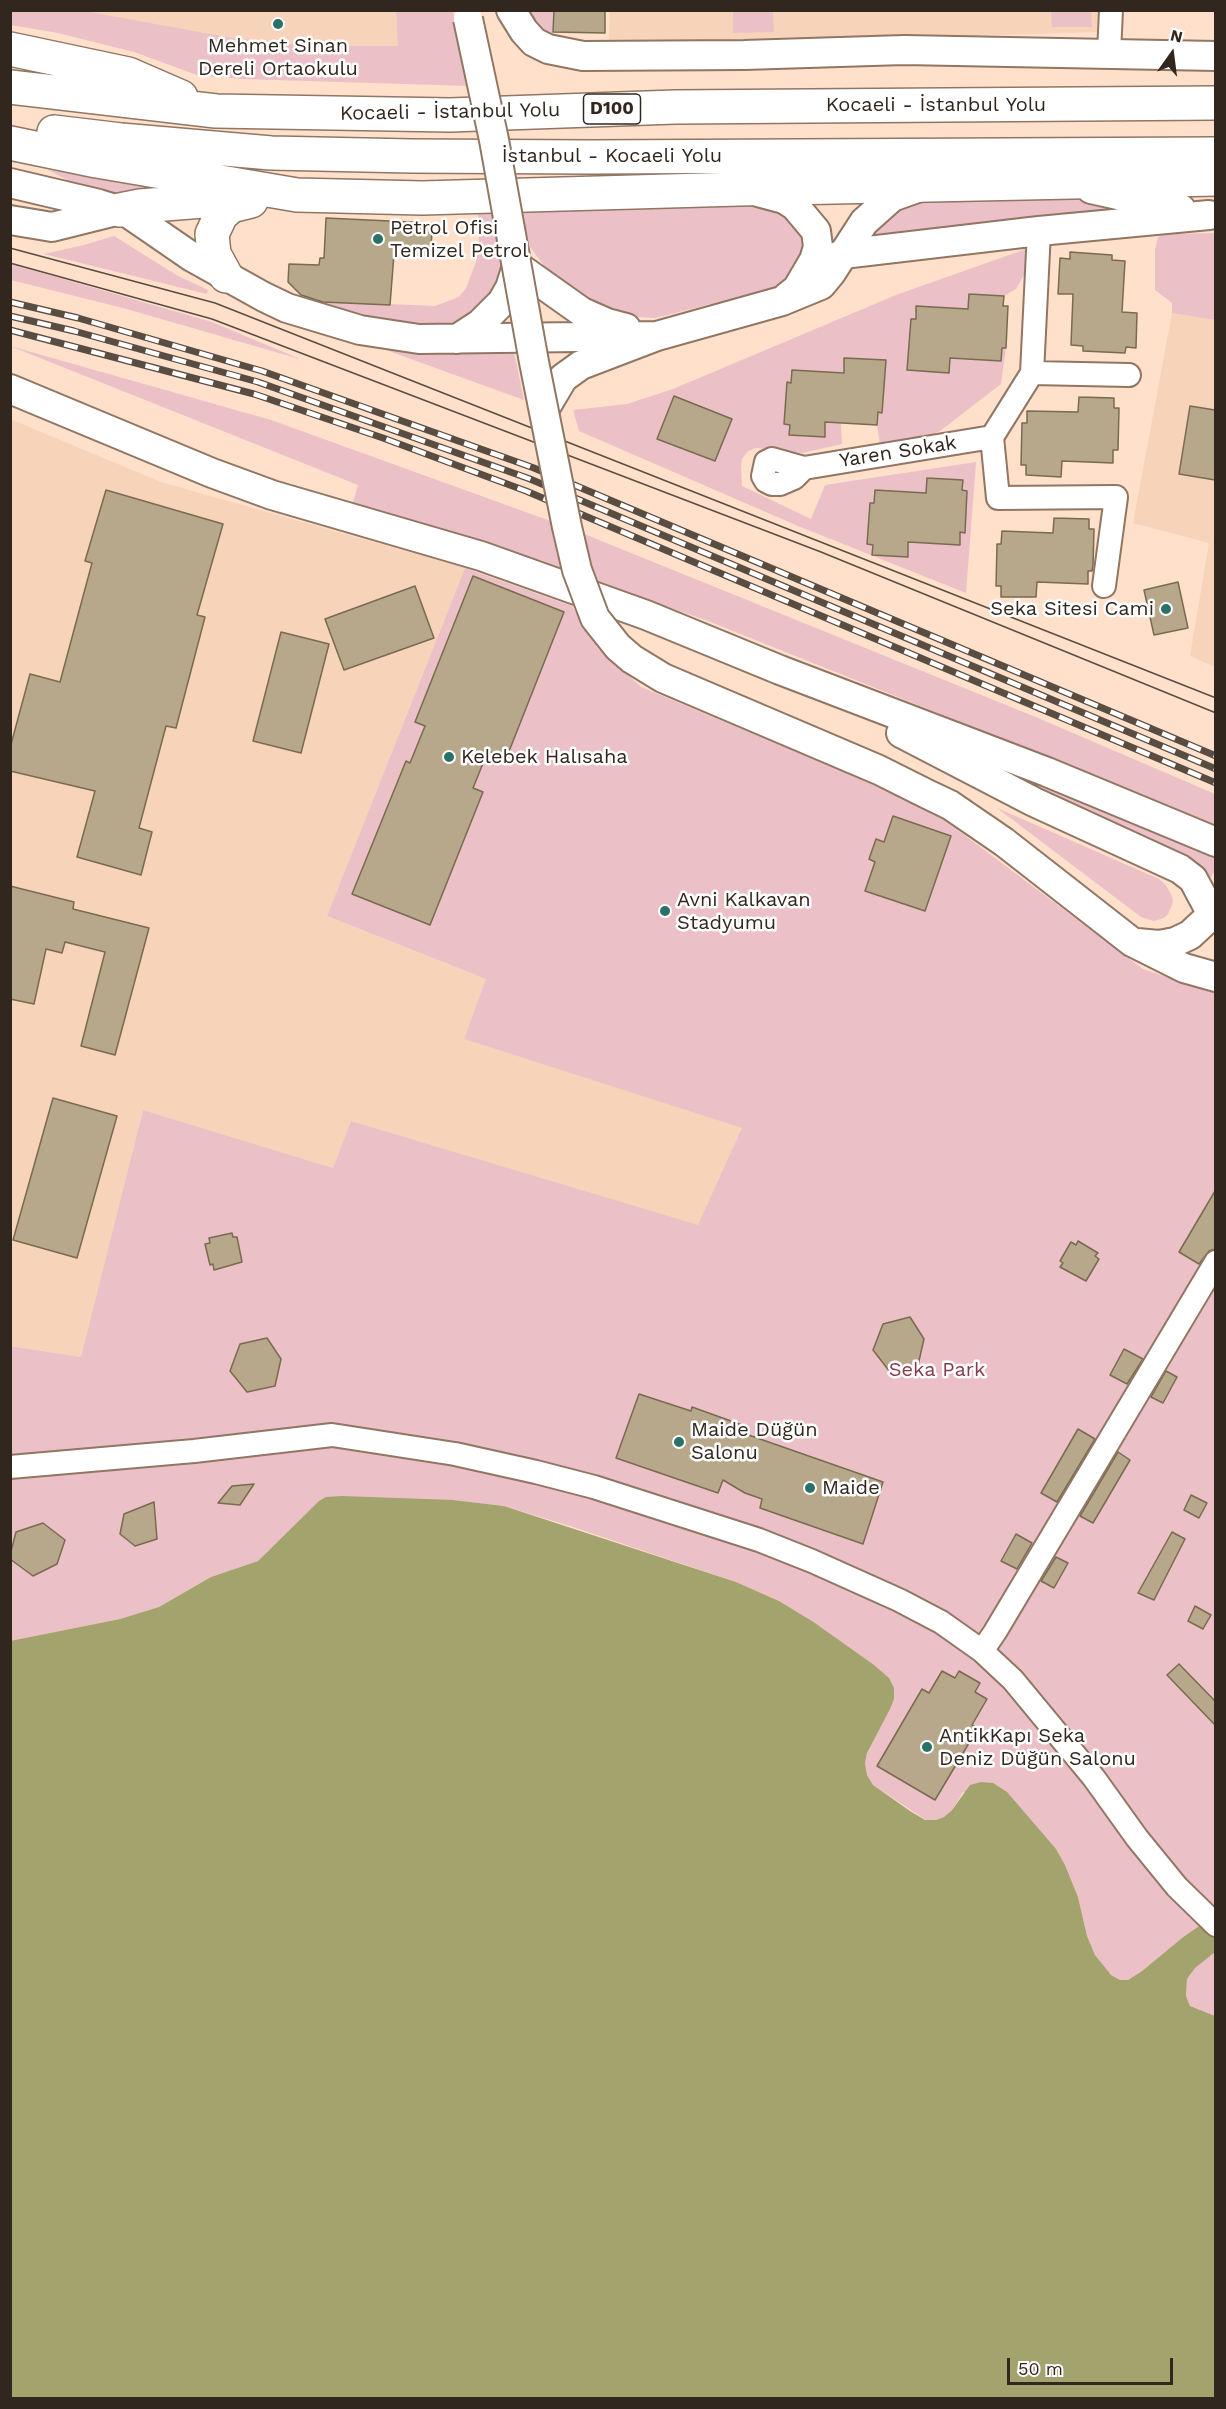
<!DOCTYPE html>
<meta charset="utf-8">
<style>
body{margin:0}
#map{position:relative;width:1226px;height:2409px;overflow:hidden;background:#fee0cb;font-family:"Work Sans",sans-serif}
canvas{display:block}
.frame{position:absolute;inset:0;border:12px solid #31271f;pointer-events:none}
.north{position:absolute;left:1142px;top:24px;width:60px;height:60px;-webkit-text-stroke:4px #fff;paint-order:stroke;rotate:14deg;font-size:16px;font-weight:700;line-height:24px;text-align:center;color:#31271f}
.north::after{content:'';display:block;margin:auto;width:21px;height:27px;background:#31271f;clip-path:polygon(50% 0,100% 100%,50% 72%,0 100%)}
.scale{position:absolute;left:1007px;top:2358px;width:166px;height:27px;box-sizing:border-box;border:3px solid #31271f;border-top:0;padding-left:8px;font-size:18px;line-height:21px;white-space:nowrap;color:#31271f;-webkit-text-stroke:4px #fff;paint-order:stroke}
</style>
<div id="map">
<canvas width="1226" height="2409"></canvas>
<div class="frame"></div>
<div class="north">N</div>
<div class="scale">50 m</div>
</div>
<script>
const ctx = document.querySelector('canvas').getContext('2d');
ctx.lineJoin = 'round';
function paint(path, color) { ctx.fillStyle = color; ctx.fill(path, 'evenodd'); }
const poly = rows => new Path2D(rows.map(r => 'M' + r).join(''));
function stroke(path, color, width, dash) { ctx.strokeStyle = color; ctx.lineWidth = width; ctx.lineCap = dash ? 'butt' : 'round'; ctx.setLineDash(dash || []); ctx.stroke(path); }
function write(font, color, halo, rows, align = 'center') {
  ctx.font = font + ' "Work Sans",sans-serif'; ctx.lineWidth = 5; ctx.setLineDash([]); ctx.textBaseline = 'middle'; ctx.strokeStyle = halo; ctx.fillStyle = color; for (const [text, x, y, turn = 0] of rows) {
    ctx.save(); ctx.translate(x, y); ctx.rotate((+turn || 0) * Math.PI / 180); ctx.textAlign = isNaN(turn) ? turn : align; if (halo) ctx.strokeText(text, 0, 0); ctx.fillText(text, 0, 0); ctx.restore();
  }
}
paint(poly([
 [85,11,396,11,399,46,312,46,233,38],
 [610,11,1100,11,1099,32,908,38,609,41],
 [1172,313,1215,320,1215,667,1190,656,1209,543,1133,523],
 [10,419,161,482,465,568,327,916,486,979,464,1039,743,1128,698,1226,351,1121,333,1168,143,1110,81,1357,11,1346]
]), '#f7d3ba');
paint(poly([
 [10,11,85,11,233,38,312,46,398,46,396,11,453,11,469,86,243,79,197,75,134,52,58,33,11,25],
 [528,11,554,11,553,35,543,30],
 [733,11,773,11,774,32,733,33],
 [1051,11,1091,11,1092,27,1052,27],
 [48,170,205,193,116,205],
 [1054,188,1158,213,861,240,911,198],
 [743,199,781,207,796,226,801,238,803,250,800,262,785,281,771,289,655,318,624,316,597,308,552,276,530,247,525,225,524,212],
 [494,212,502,253,502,269,495,302,446,331,318,310,318,301,435,306,459,297,466,288,476,262,479,245,478,213],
 [1215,233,1215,320,1172,313,1172,303,1155,290,1155,250,1158,237,1168,234],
 [114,236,178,276,208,290,207,294,44,254,84,245],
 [1026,249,1027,255,1024,275,1016,289,1004,296,969,294,967,314,916,306,916,319,911,319,910,331,914,349,908,349,908,360,914,361,914,371,949,373,950,353,1001,361,1002,348,1006,348,1001,384,940,431,914,443,880,445,877,425,878,412,882,412,883,400,879,382,885,382,885,371,879,370,879,360,845,358,843,377,787,383,786,395,790,413,784,412,784,424,790,425,790,435,824,437,826,417,841,423,842,444,802,453,756,448,748,451,742,459,741,467,742,486,811,519,825,485,976,462,966,593,798,526,579,431,573,410,627,404,673,389,896,295],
 [11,264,212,322,300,359,123,308,11,280],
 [373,345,514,352,524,400,397,354],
 [10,346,271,420,567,527,1038,718,1215,794,1215,824,708,621,538,561,352,506,358,485],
 [465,568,572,606,598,648,641,687,854,776,939,816,1143,969,1215,993,1215,2016,1190,2006,1186,1996,1187,1979,1195,1968,1182,1938,1142,1971,1128,1980,1120,1980,1111,1975,1103,1968,1095,1955,1087,1936,1078,1897,1065,1865,1056,1849,963,1792,952,1810,944,1817,936,1820,926,1820,873,1785,867,1775,865,1763,867,1753,894,1699,812,1621,779,1601,736,1582,570,1526,504,1506,453,1500,310,1510,258,1561,211,1577,159,1607,120,1619,11,1641,10,1346,81,1357,143,1110,333,1168,351,1121,698,1225,742,1128,464,1039,486,979,327,916],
 [1020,778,1215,856,1215,871,1210,878,1192,859,1018,782],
 [997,808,1159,879,1165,884,1172,896,1173,902,1168,914,1164,918,1154,921,1141,917]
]), '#ebc0c7');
paint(poly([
 [342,1496,453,1500,504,1506,736,1582,779,1601,812,1621,874,1665,889,1678,894,1688,894,1699,890,1709,867,1753,865,1763,867,1775,873,1785,910,1811,925,1820,936,1820,944,1817,952,1810,970,1785,981,1782,993,1783,1007,1792,1056,1849,1065,1865,1078,1897,1087,1936,1095,1955,1111,1975,1120,1980,1128,1980,1142,1971,1182,1938,1215,1915,1215,1952,1195,1968,1187,1979,1186,1996,1190,2006,1215,2016,1215,2398,11,2398,10,1641,120,1619,159,1607,211,1577,258,1561,319,1501,326,1497]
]), '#a3a36d');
const building = poly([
 [554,10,605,10,605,33,553,32,554,10],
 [326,218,432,223,431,256,394,254,390,305,323,302,301,295,288,282,289,264,319,265,320,258,324,258,326,218],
 [1070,252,1112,255,1112,260,1125,261,1122,312,1137,313,1136,348,1126,347,1125,353,1083,351,1083,346,1071,345,1073,294,1058,294,1060,258,1070,259,1070,252],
 [969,294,1004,296,1003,306,1008,306,1006,348,1002,348,1001,361,950,358,949,373,907,370,911,319,916,319,916,306,968,309,969,294],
 [844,358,886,360,882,413,878,412,877,425,825,422,825,437,789,435,790,425,784,424,787,382,791,383,792,370,844,373,844,358],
 [674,396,732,419,715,461,657,439,674,396],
 [1079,397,1114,398,1114,408,1119,408,1118,450,1113,450,1113,463,1062,461,1061,477,1026,475,1026,465,1021,465,1022,423,1027,423,1027,411,1078,412,1079,397],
 [1190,406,1215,410,1215,480,1179,474,1190,406],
 [927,478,963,480,962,490,967,491,965,533,960,532,960,545,908,542,908,557,872,555,873,545,867,544,870,503,874,503,875,490,926,493,927,478],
 [106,490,223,524,197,615,205,617,176,728,166,726,139,828,152,832,141,875,77,857,95,791,10,771,10,748,30,674,60,682,92,563,85,561,106,490],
 [1054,518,1089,519,1089,529,1094,529,1093,566,1092,571,1088,571,1088,584,1037,582,1036,597,1001,597,1001,586,996,586,997,544,1001,544,1002,531,1053,533,1054,518],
 [473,576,564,612,506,759,488,751,473,788,483,792,430,925,352,894,406,761,410,763,425,726,415,722,473,576],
 [1178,582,1188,628,1154,635,1144,590,1178,582],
 [415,586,434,638,344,670,325,619,415,586],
 [281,632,329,644,301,753,253,741,281,632],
 [893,816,951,836,925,911,865,891,875,862,869,859,876,839,884,842,893,816],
 [10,886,74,902,73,909,149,928,115,1055,81,1046,105,952,65,942,62,953,46,949,34,1004,10,999,10,886],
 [53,1098,117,1116,77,1258,13,1240,53,1098],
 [1215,1191,1215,1249,1209,1251,1199,1264,1179,1252,1215,1191],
 [232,1233,233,1237,237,1237,242,1262,214,1270,213,1264,210,1265,205,1244,210,1243,209,1238,232,1233],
 [1078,1241,1098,1253,1095,1256,1099,1259,1086,1281,1060,1267,1063,1263,1060,1261,1071,1242,1076,1245,1078,1241],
 [910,1317,924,1339,918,1365,890,1372,873,1350,883,1324,910,1317],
 [267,1338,281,1359,275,1386,247,1392,230,1371,240,1344,267,1338],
 [1124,1349,1143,1359,1127,1384,1110,1375,1124,1349],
 [1166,1371,1177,1377,1163,1403,1151,1397,1166,1371],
 [639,1394,691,1411,692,1407,742,1425,740,1432,883,1482,863,1544,760,1508,762,1499,745,1493,723,1480,718,1493,616,1458,639,1394],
 [1078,1429,1095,1439,1057,1502,1041,1493,1078,1429],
 [1118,1452,1130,1460,1093,1523,1080,1516,1118,1452],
 [254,1484,240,1505,218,1503,232,1486,254,1484],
 [1191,1495,1207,1503,1199,1518,1184,1510,1191,1495],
 [154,1502,157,1539,135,1546,120,1534,124,1514,154,1502],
 [43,1523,65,1540,57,1564,33,1576,10,1559,10,1555,16,1532,43,1523],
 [1172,1532,1185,1539,1154,1600,1138,1593,1172,1532],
 [1016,1534,1032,1543,1017,1569,1001,1561,1016,1534],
 [1056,1557,1068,1563,1054,1588,1041,1581,1056,1557],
 [1195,1606,1211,1615,1203,1629,1188,1621,1195,1606],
 [1179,1664,1215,1701,1215,1725,1167,1675,1179,1664],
 [942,1671,955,1678,959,1671,980,1683,975,1692,987,1699,972,1725,978,1728,935,1800,877,1766,922,1689,929,1693,942,1671]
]);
paint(building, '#b7a88b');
stroke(building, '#796a50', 1.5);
const minor = poly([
 [1109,53,1111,10],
 [1039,231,1032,373,992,437,998,498,1116,497,1104,586],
 [1032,373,1129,375],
 [804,468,794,478,780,484,772,484,766,481,763,476,766,462,772,459,804,468,992,437],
 [10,1467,194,1451,332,1435,455,1454,536,1472,594,1487,759,1540,812,1561,899,1600,941,1622,982,1651,1013,1680,1094,1778,1137,1838,1177,1887,1216,1925],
 [982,1651,995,1632,1216,1262]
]);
const major = poly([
 [511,10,524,31,534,42,548,49,583,56,744,55,904,50,1216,56],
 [10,183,99,204,128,213,192,257,264,297,287,308,360,330,419,339,657,336],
 [1091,189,1181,209],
 [758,192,784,199,795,206,816,231,818,247,814,260,797,289,787,297],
 [10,220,52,227,120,210],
 [830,259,843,254,1039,231,1209,215],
 [457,339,480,324,502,302,510,288,517,266,582,312,607,323,626,328],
 [10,389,212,473,272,495,481,556,646,615,780,670,1047,772,1216,842],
 [544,410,563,378,581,365,657,336,782,301,821,285,831,273,864,222,892,197,920,187],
 [901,733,1034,802,1180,869,1193,879,1208,907],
 [1004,842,1132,942,1184,968,1216,977],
 [1137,943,1159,945,1175,942,1190,935,1205,921]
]);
const highway = poly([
 [10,49,128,74,181,97],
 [10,87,216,111,450,115,675,107,1216,103],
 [54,132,121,140,271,153,411,156,590,157,1216,154],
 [10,143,97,161,297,195,422,198,739,189,1216,179],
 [120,210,140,206,241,198],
 [226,276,214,254,212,234,221,215,231,206,251,201]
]);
stroke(minor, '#907663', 26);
stroke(major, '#907663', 32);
stroke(highway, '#907663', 36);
stroke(minor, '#fff', 22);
stroke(major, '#fff', 28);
stroke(highway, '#fff', 33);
stroke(poly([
 [10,248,215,303,1216,698],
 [10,263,212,319,821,552,1216,713]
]), '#594c41', 1.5);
const rail = poly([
 [10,302,78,318,262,371,534,468,1216,756],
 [10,316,74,331,258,382,530,479,1216,769],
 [10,330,254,394,383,438,526,491,1216,783]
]);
stroke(rail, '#594c41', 7);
stroke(rail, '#fff', 4.5, [14]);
const majorBridge = poly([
 [468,19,494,140,534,362,567,527,577,570,595,618,618,647,632,659,663,678,879,770,927,794,950,805,1004,842]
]);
stroke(majorBridge, '#907663', 32, []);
stroke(majorBridge, '#fff', 28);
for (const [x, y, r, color] of [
 [278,24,6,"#2a7168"],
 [378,239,6,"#2a7168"],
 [1166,609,6,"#2a7168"],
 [449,757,6,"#2a7168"],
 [665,911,6,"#2a7168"],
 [679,1442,6,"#2a7168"],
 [810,1488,6,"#2a7168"],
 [927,1747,6,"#2a7168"]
]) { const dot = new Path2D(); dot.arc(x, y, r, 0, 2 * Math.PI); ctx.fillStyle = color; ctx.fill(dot); stroke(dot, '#fff', 2); }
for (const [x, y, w] of [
 [612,109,57]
]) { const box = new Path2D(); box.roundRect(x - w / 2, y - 15, w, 30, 4.5); ctx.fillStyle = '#fff'; ctx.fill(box); stroke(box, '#31271f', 1.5); }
write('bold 18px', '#31271f', null, [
 ["D100",612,109]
]);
write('20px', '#31271f', '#fff', [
 ["Mehmet Sinan",278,46,"center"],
 ["Dereli Ortaokulu",278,69,"center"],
 ["Petrol Ofisi",390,228],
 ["Temizel Petrol",390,251],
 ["Seka Sitesi Cami",1154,609,"right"],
 ["Kelebek Halısaha",461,757],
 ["Avni Kalkavan",677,900],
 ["Stadyumu",677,923],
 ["Maide Düğün",691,1430],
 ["Salonu",691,1453],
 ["Maide",822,1488],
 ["AntikKapı Seka",939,1736],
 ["Deniz Düğün Salonu",939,1759]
], 'left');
write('20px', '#31271f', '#fff', [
 ["Kocaeli - İstanbul Yolu",936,105],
 ["Kocaeli - İstanbul Yolu",450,112,-1],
 ["İstanbul - Kocaeli Yolu",612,156],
 ["Yaren Sokak",898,452,-9]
]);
write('20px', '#863c4e', '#fff', [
 ["Seka Park",937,1370]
]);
</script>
